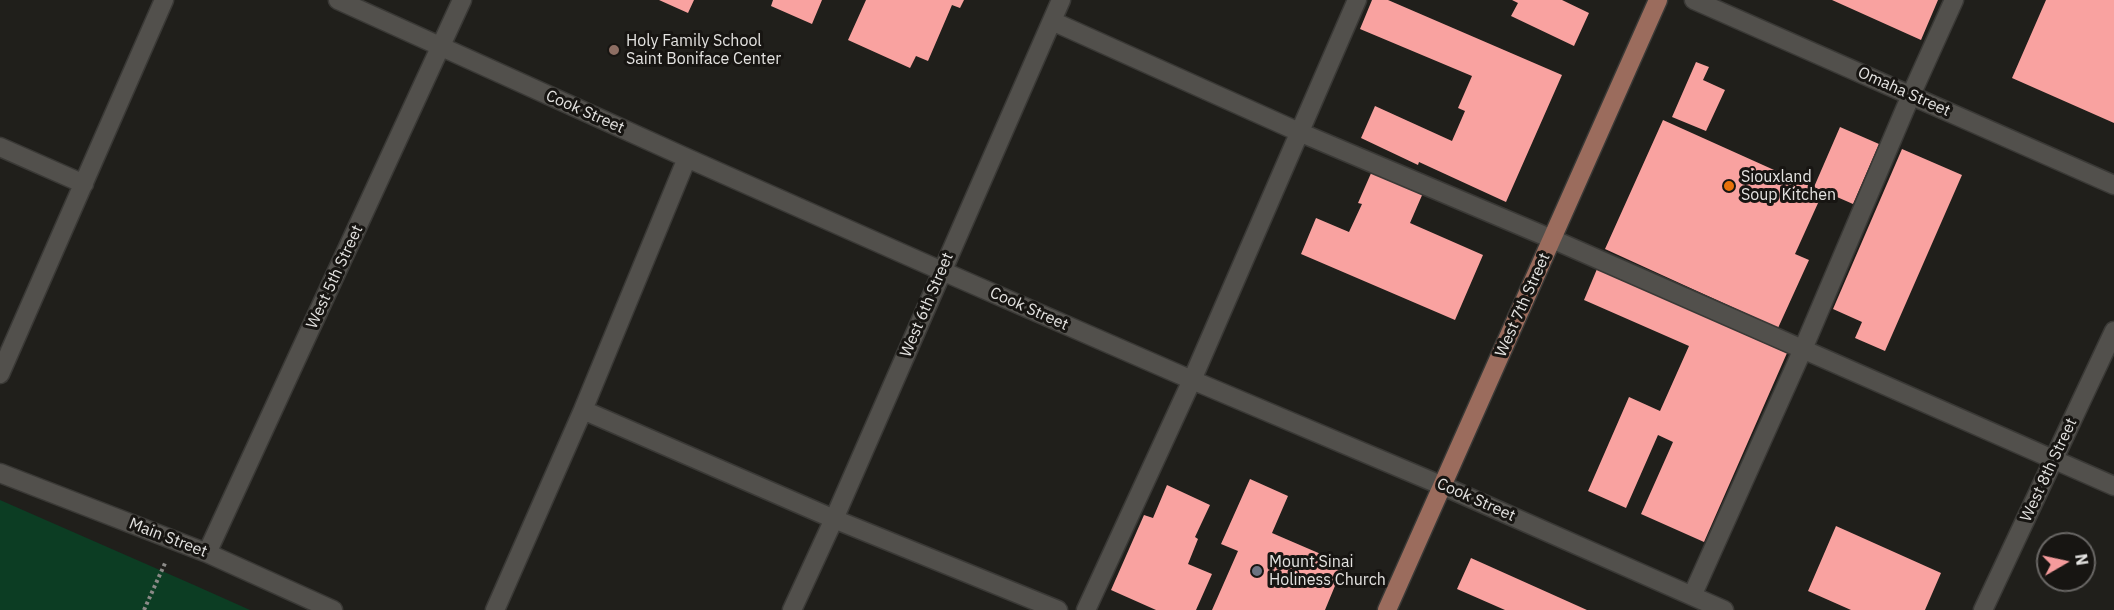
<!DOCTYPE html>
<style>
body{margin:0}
#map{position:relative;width:2114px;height:610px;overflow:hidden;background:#201f1b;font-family:"IBM Plex Sans",sans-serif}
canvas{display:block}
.north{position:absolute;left:2036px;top:532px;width:60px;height:60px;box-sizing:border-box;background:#171512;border:2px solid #696765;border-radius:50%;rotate:81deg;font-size:16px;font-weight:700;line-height:24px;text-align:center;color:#e4e3e1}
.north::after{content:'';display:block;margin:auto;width:21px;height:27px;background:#f59b9c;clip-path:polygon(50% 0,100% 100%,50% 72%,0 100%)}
</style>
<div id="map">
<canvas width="2114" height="610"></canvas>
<div class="north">N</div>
</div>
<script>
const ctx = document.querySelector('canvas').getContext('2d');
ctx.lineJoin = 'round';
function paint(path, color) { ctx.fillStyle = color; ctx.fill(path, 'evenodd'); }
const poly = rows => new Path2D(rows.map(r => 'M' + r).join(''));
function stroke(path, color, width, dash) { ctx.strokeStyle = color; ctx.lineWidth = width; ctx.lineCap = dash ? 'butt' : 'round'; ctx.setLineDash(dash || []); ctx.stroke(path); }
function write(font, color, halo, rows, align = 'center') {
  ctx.font = font + ' "IBM Plex Sans",sans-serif'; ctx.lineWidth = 6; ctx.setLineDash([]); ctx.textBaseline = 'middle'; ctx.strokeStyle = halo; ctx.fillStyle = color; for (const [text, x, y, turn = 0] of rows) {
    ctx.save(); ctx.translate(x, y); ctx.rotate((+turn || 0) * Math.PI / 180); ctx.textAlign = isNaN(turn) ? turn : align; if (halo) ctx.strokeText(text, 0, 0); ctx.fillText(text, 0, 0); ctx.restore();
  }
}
paint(poly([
 [0,500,194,585,250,610,0,610]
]), '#0c3d23');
paint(poly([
 [659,0,694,0,688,13],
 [773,0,822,0,812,24,771,6],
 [866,0,964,0,960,8,952,5,928,61,916,56,910,68,848,40],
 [1372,0,1388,0,1562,75,1506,202,1419,162,1418,165,1361,138,1375,106,1452,141,1465,111,1458,108,1472,76,1360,29],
 [1512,0,1562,0,1589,13,1574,46,1511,16,1518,3],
 [1832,0,1938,0,1921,40],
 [2046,0,2114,0,2114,123,2012,78],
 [1696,62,1709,67,1703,80,1725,90,1706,131,1672,117],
 [1663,120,1823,192,1795,254,1809,260,1778,328,1605,249],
 [1840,127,1879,144,1853,204,1814,187],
 [1902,149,1962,175,1885,351,1855,338,1862,322,1833,309],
 [1372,171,1423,193,1410,223,1483,255,1455,320,1301,254,1316,218,1349,232,1362,204,1358,203],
 [1597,269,1787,353,1704,542,1641,514,1673,442,1658,435,1626,508,1588,491,1629,397,1660,411,1689,346,1584,300],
 [1250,479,1288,496,1272,533,1344,564,1325,610,1212,610,1238,551,1221,544],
 [1167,485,1210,505,1195,537,1198,539,1188,564,1212,574,1196,610,1156,610,1111,590,1144,515,1153,518],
 [1836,526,1941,573,1925,610,1851,610,1808,591],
 [1471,558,1587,610,1505,610,1457,589]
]), '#f9a2a0');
const minor = poly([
 [338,0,687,158,942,271,1192,380,1443,486,1724,610],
 [1694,0,2114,185],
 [1052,21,1299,132,1552,239,2114,486],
 [0,147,84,184],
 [0,374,164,0],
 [583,410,834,519,1058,610],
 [0,473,207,553,333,610],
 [207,553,462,0],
 [1692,596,1803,349,1911,95,1954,0],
 [495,610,583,410,687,158],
 [792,610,834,519,1061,0],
 [1086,610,1192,380,1357,0],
 [1983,610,2114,331]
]);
const major = poly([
 [1387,610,1658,0]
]);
stroke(minor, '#3a3936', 21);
stroke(major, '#3a3936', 21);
stroke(poly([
 [144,610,166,561]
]), '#8b8a87', 4, [3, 3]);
stroke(minor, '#52504c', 18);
stroke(major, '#9b6c5d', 18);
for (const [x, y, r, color] of [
 [614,50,6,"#8d6e63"],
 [1729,186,6,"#e8710a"],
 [1257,571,6,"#6b7280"]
]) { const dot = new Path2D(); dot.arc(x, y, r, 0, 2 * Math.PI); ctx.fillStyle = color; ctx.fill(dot); stroke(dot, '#171512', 2); }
write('16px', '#e4e3e1', '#171512', [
 ["Holy Family School",626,41],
 ["Saint Boniface Center",626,59],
 ["Siouxland",1741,177],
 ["Soup Kitchen",1741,195],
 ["Mount Sinai",1269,562],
 ["Holiness Church",1269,580]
], 'left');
write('16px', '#e4e3e1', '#171512', [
 ["Omaha Street",1904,92,24],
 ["Cook Street",585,112,24],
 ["West 5th Street",335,277,-65],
 ["West 6th Street",927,305,-67],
 ["West 7th Street",1523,305,-66],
 ["Cook Street",1029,309,24],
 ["West 8th Street",2049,470,-65],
 ["Cook Street",1476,500,24],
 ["Main Street",168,538,21]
]);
</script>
